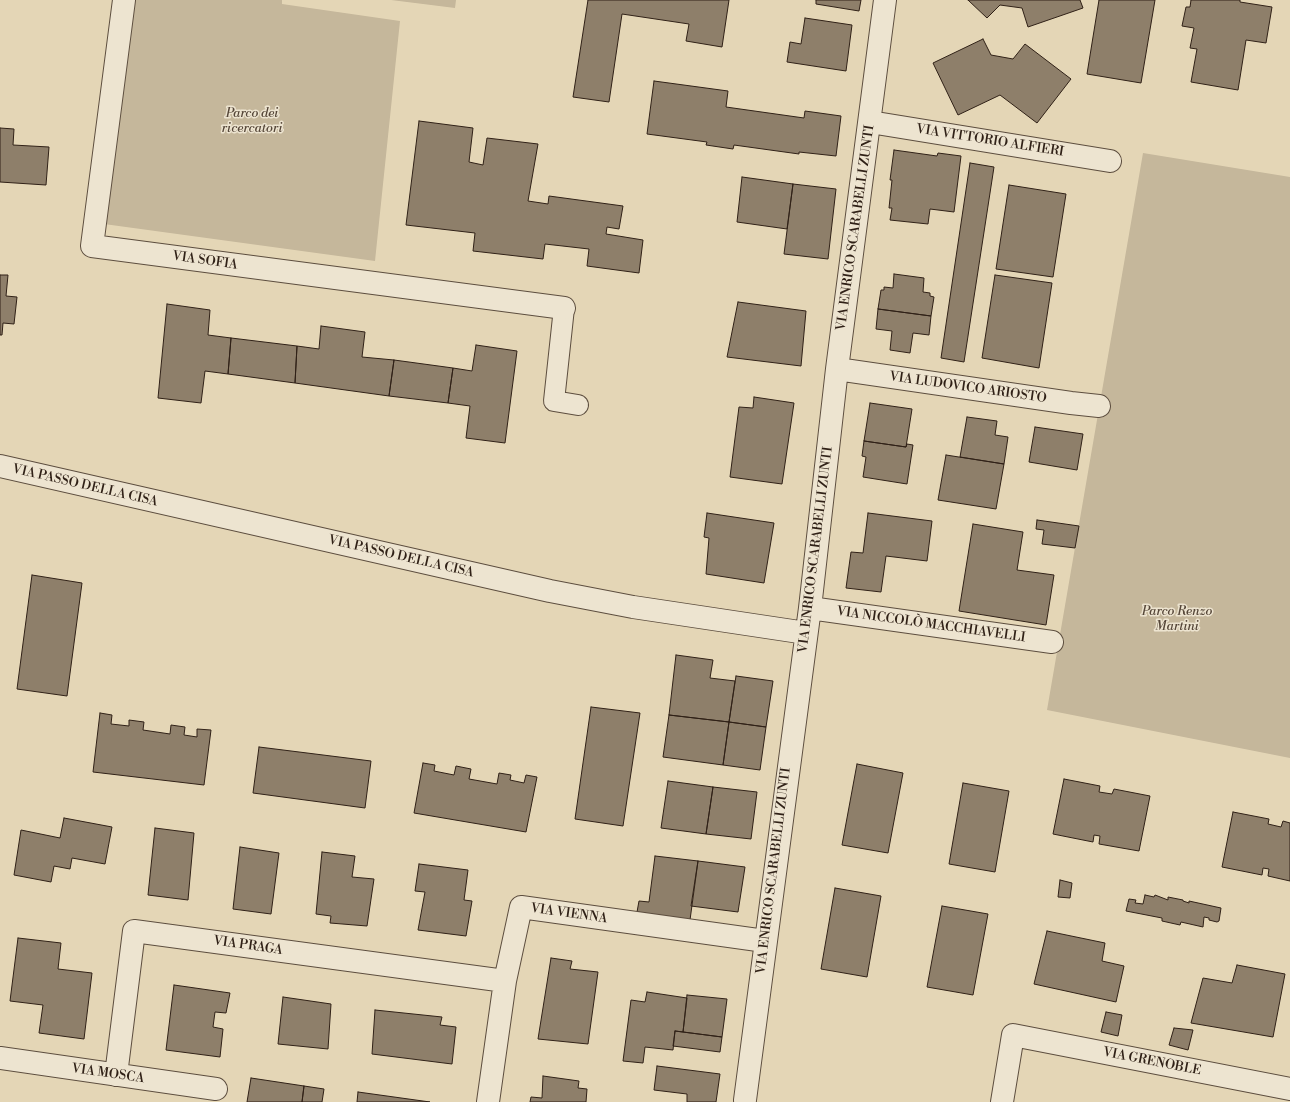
<!DOCTYPE html>
<meta charset="utf-8">
<style>
body{margin:0}
canvas{display:block;background:#e4d6b6}
</style>
<canvas width="1290" height="1102"></canvas>
<script>
const ctx = document.querySelector('canvas').getContext('2d');
ctx.lineJoin = 'round';
function paint(path, color) { ctx.fillStyle = color; ctx.fill(path, 'evenodd'); }
const poly = rows => new Path2D(rows.map(r => 'M' + r).join(''));
function stroke(path, color, width, dash) { ctx.strokeStyle = color; ctx.lineWidth = width; ctx.lineCap = dash ? 'butt' : 'round'; ctx.setLineDash(dash || []); ctx.stroke(path); }
function write(font, color, halo, rows, align = 'center') {
  ctx.font = font + ' "Libre Bodoni",serif'; ctx.lineWidth = 3; ctx.setLineDash([]); ctx.textBaseline = 'middle'; ctx.strokeStyle = halo; ctx.fillStyle = color; for (const [text, x, y, turn = 0] of rows) {
    ctx.save(); ctx.translate(x, y); ctx.rotate((+turn || 0) * Math.PI / 180); ctx.textAlign = isNaN(turn) ? turn : align; if (halo) ctx.strokeText(text, 0, 0); ctx.fillText(text, 0, 0); ctx.restore();
  }
}
paint(poly([
 [134,0,282,0,282,4,400,21,375,261,104,224],
 [391,0,456,0,455,8],
 [1143,153,1290,177,1290,758,1047,710]
]), '#c5b79b');
const building = poly([
 [588,0,729,0,722,47,686,41,689,24,622,14,609,102,573,97,588,0],
 [816,0,861,0,859,11,816,4,816,0],
 [968,0,1080,0,1083,8,1028,27,1022,8,1000,5,987,18,968,0],
 [1099,0,1155,0,1141,83,1087,74,1099,0],
 [1191,0,1240,0,1240,2,1272,7,1266,43,1246,40,1238,90,1191,82,1197,49,1190,48,1194,28,1182,26,1186,7,1190,7,1191,0],
 [805,18,852,25,846,71,787,62,790,42,801,44,805,18],
 [983,39,991,55,1013,59,1025,44,1071,79,1037,123,1000,95,958,115,933,63,983,39],
 [654,81,728,91,726,107,804,118,805,111,841,116,836,156,799,152,799,154,734,145,733,149,706,145,707,142,647,134,654,81],
 [419,121,473,128,469,162,483,165,487,138,538,144,528,201,548,204,549,196,623,206,619,229,607,227,606,234,643,240,639,273,587,266,589,249,545,244,543,259,473,251,475,233,406,225,419,121],
 [0,128,14,129,13,145,49,147,46,185,0,182,0,128],
 [894,150,937,156,938,153,961,156,954,212,930,209,928,224,890,220,892,208,889,208,892,180,890,180,894,150],
 [970,163,994,167,964,362,941,358,970,163],
 [742,177,793,184,787,229,737,222,742,177],
 [793,184,836,189,828,259,784,254,793,184],
 [1009,185,1066,194,1053,277,996,269,1009,185],
 [894,274,924,278,923,292,930,293,930,296,934,297,931,316,878,309,881,290,884,290,884,287,893,288,894,274],
 [0,275,8,275,6,296,17,297,14,324,3,323,2,335,0,335,0,275],
 [995,275,1052,283,1039,368,982,358,995,275],
 [738,302,806,311,801,366,727,357,738,302],
 [167,304,210,310,208,335,231,338,228,374,205,371,201,403,158,398,167,304],
 [878,309,931,316,929,335,913,333,910,353,890,350,892,331,876,329,878,309],
 [321,326,365,332,362,357,394,360,389,396,295,383,297,346,319,349,321,326],
 [231,338,297,346,295,383,228,374,231,338],
 [476,345,517,351,505,443,466,438,470,406,448,403,453,368,472,371,476,345],
 [394,360,453,368,448,403,389,396,394,360],
 [754,397,794,403,782,484,730,477,739,407,753,408,754,397],
 [870,403,912,409,906,447,864,441,870,403],
 [967,417,997,421,995,435,1008,437,1004,464,960,457,967,417],
 [1035,427,1083,434,1077,470,1029,462,1035,427],
 [864,441,906,447,907,444,913,445,907,484,863,477,866,457,862,456,864,441],
 [946,455,1004,464,996,509,938,500,946,455],
 [707,513,774,523,764,583,706,574,709,538,704,537,707,513],
 [868,513,932,521,927,561,886,556,881,592,846,588,851,552,863,553,868,513],
 [1037,520,1079,526,1075,548,1042,544,1044,530,1036,529,1037,520],
 [973,524,1023,532,1017,570,1054,575,1046,625,959,611,973,524],
 [32,575,82,583,67,696,17,689,32,575],
 [676,655,713,660,710,678,735,681,729,722,669,715,676,655],
 [736,676,773,681,766,727,729,722,736,676],
 [591,707,640,713,623,826,575,819,591,707],
 [100,713,112,715,111,724,129,726,129,720,144,722,143,730,170,734,171,725,185,727,184,735,197,737,197,729,211,730,204,785,93,772,100,713],
 [669,715,729,722,723,765,663,757,669,715],
 [729,722,766,727,760,770,723,765,729,722],
 [259,747,371,761,365,808,253,793,259,747],
 [423,763,435,765,434,771,454,775,456,766,471,769,469,779,497,784,499,773,511,775,510,780,524,783,526,775,537,777,526,832,414,813,423,763],
 [857,764,903,773,888,853,842,845,857,764],
 [1064,779,1100,786,1099,792,1112,794,1114,789,1150,796,1139,851,1099,844,1100,836,1094,835,1093,842,1053,834,1064,779],
 [668,781,713,787,706,834,661,828,668,781],
 [963,783,1009,791,995,872,949,864,963,783],
 [713,787,757,792,751,839,706,834,713,787],
 [1233,812,1269,819,1268,824,1281,827,1283,821,1290,823,1290,881,1268,876,1269,869,1263,868,1262,875,1222,867,1233,812],
 [64,818,112,827,105,864,72,858,70,869,54,866,51,882,14,875,21,830,60,838,64,818],
 [155,828,194,833,188,900,148,895,155,828],
 [240,847,279,853,271,914,233,909,240,847],
 [322,852,355,856,352,877,374,879,367,926,330,923,331,916,316,914,322,852],
 [655,856,698,861,690,920,637,912,639,901,649,902,655,856],
 [698,861,745,867,738,912,691,906,698,861],
 [419,864,468,870,464,900,472,901,466,936,418,930,425,892,415,891,419,864],
 [1060,880,1072,883,1070,898,1058,897,1060,880],
 [835,888,881,896,867,977,821,969,835,888],
 [1145,895,1154,897,1155,895,1168,900,1168,897,1183,900,1183,901,1189,903,1189,901,1221,908,1219,921,1217,922,1209,920,1209,918,1204,917,1203,927,1181,922,1180,925,1162,921,1162,918,1126,911,1129,899,1136,900,1135,903,1143,904,1145,895],
 [942,906,988,914,973,995,927,987,942,906],
 [1047,931,1105,943,1102,961,1124,966,1116,1002,1034,984,1047,931],
 [18,938,61,943,58,969,92,973,84,1039,39,1033,43,1005,10,1001,18,938],
 [551,958,572,961,570,969,598,972,588,1044,538,1039,551,958],
 [1237,965,1285,974,1273,1037,1191,1023,1203,978,1232,983,1237,965],
 [174,985,230,993,226,1013,215,1012,213,1027,223,1029,220,1057,166,1050,174,985],
 [647,992,687,998,683,1032,675,1031,673,1050,645,1047,643,1063,623,1061,631,1000,645,1002,647,992],
 [687,995,727,999,722,1037,683,1032,687,995],
 [283,997,331,1004,328,1049,278,1044,283,997],
 [375,1010,442,1017,440,1025,456,1027,452,1064,372,1054,375,1010],
 [1106,1012,1122,1015,1118,1036,1101,1032,1106,1012],
 [1174,1028,1193,1030,1188,1050,1169,1045,1174,1028],
 [675,1031,722,1037,720,1052,673,1046,675,1031],
 [657,1066,720,1074,716,1102,687,1102,687,1094,654,1090,657,1066],
 [543,1076,579,1081,578,1088,587,1089,586,1102,530,1102,531,1097,542,1098,543,1076],
 [251,1078,304,1086,302,1102,247,1102,251,1078],
 [304,1086,324,1089,322,1102,302,1102,304,1086],
 [358,1092,430,1102,357,1102,358,1092]
]);
paint(building, '#8e7f6a');
stroke(building, '#302117', 1);
const pedestrian = poly([
 [564,308,554,401,578,405]
]);
const minor = poly([
 [124,0,92,246,564,308],
 [870,122,1110,161],
 [837,369,1071,403,1099,406],
 [0,466,550,591,633,607,806,633],
 [810,608,1052,642],
 [0,1058,216,1089],
 [116,1075,134,931,505,981],
 [745,1100,810,608,837,369,885,0],
 [488,1102,505,981,521,907,765,941],
 [1002,1102,1013,1035,1290,1089]
]);
stroke(pedestrian, '#5d4e3f', 22);
stroke(minor, '#5d4e3f', 24);
stroke(pedestrian, '#ede4d0', 20);
stroke(minor, '#ede4d0', 22);
write('italic 13px', '#554638', '#ede4d0', [
 ["Parco dei",252,114],
 ["ricercatori",252,129],
 ["Parco Renzo",1177,612],
 ["Martini",1177,627]
]);
write('13px', '#302117', '#ede4d0', [
 ["VIA VITTORIO ALFIERI",990,141,9],
 ["VIA ENRICO SCARABELLI ZUNTI",856,228,-82],
 ["VIA SOFIA",205,261,8],
 ["VIA LUDOVICO ARIOSTO",968,388,8],
 ["VIA PASSO DELLA CISA",85,486,13],
 ["VIA ENRICO SCARABELLI ZUNTI",816,550,-83],
 ["VIA PASSO DELLA CISA",401,557,13],
 ["VIA NICCOLÒ MACCHIAVELLI",931,625,8],
 ["VIA ENRICO SCARABELLI ZUNTI",774,871,-83],
 ["VIA VIENNA",569,914,8],
 ["VIA PRAGA",248,946,8],
 ["VIA GRENOBLE",1152,1062,11],
 ["VIA MOSCA",108,1074,8]
]);
</script>
